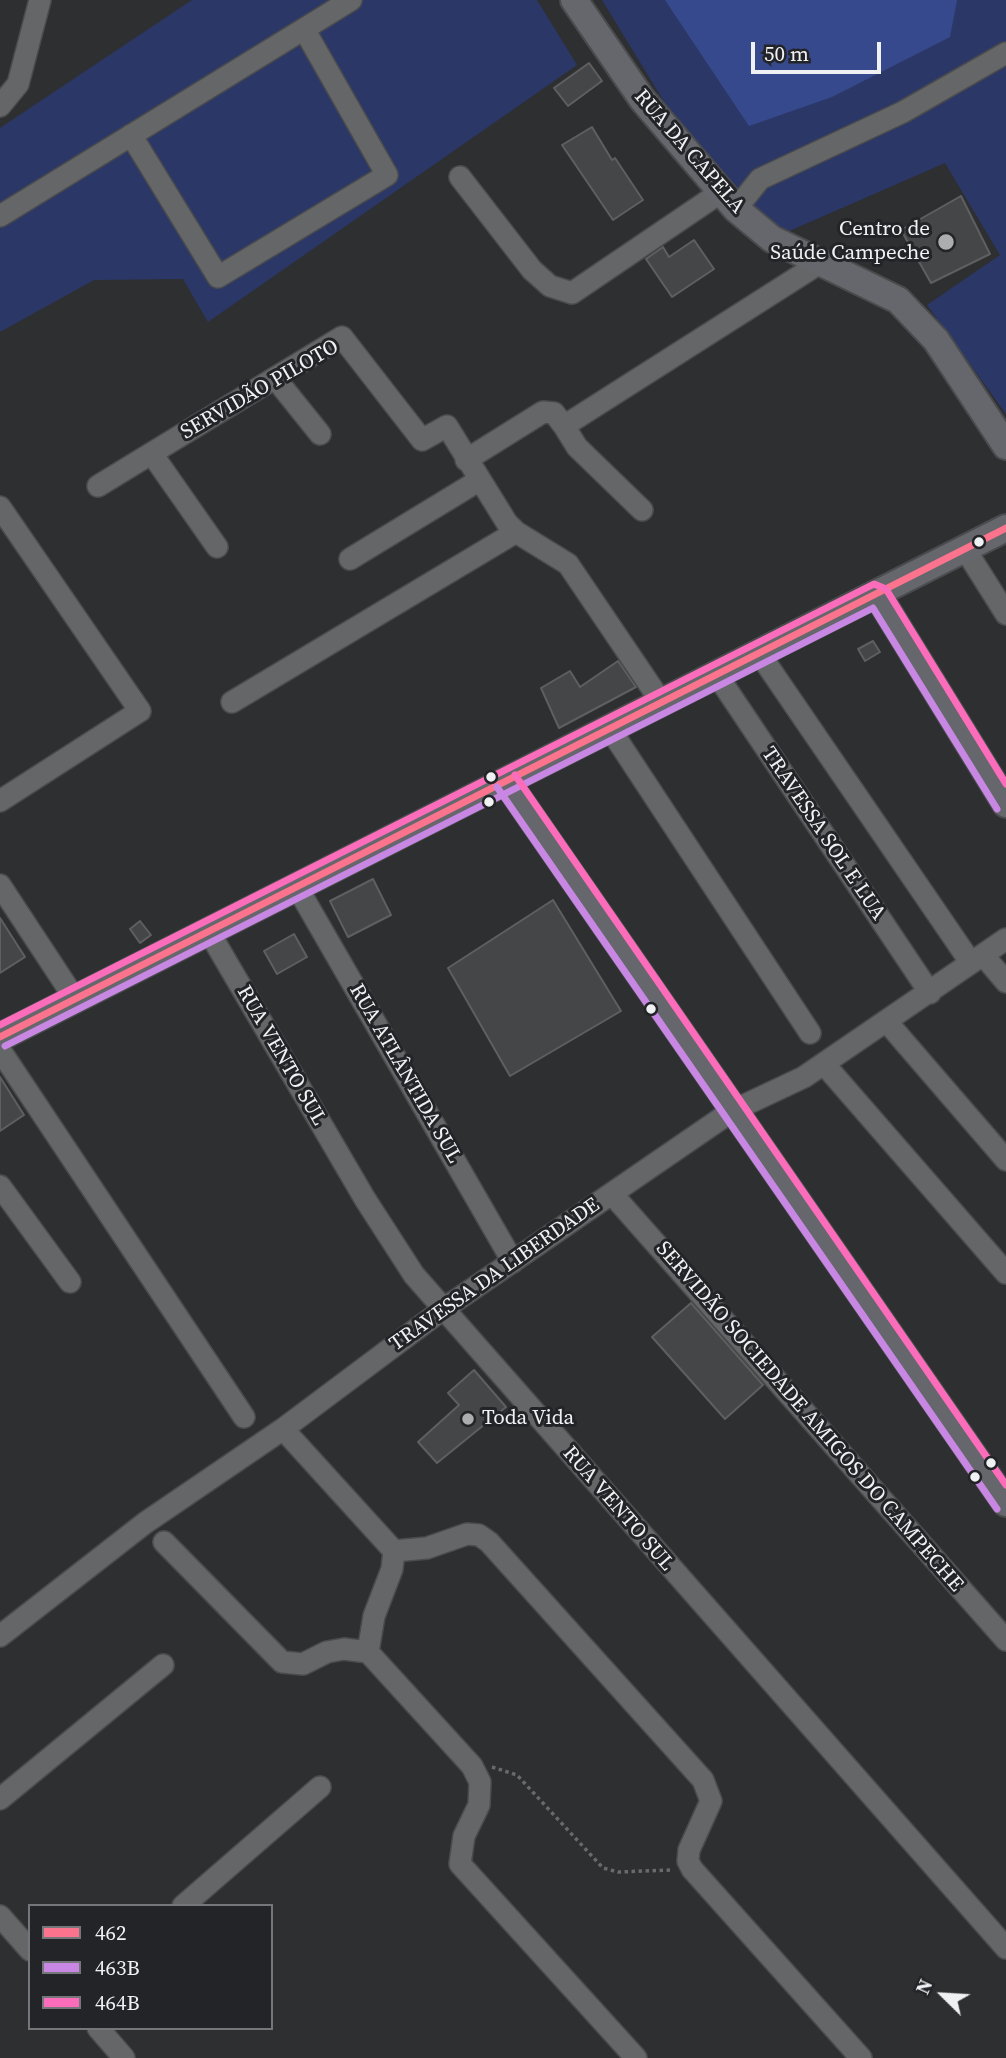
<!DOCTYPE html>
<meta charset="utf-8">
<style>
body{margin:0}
#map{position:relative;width:1006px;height:2058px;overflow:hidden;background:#2e2f31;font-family:"Source Serif 4",serif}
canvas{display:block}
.legend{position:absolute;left:28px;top:1904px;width:245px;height:126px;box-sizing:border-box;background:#232428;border:2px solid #757679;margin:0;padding:9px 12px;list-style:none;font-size:21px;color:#f0f1f3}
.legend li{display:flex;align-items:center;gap:14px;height:35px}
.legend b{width:35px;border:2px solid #757679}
.north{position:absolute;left:908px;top:1960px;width:70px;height:70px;-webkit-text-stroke:5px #232428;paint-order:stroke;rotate:294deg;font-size:19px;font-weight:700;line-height:28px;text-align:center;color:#f0f1f3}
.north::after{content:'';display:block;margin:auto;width:24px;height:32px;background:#f0f1f3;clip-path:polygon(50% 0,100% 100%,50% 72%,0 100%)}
.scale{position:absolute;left:751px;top:42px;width:130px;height:32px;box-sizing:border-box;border:4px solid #f0f1f3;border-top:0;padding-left:9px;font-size:21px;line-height:24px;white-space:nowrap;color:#f0f1f3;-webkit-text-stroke:5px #232428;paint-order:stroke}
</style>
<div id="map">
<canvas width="1006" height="2058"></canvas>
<ul class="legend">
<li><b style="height:9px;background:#fc738d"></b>462</li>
<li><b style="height:9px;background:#c787e3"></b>463B</li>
<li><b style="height:9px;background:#fb6dba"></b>464B</li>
</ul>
<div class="north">N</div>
<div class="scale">50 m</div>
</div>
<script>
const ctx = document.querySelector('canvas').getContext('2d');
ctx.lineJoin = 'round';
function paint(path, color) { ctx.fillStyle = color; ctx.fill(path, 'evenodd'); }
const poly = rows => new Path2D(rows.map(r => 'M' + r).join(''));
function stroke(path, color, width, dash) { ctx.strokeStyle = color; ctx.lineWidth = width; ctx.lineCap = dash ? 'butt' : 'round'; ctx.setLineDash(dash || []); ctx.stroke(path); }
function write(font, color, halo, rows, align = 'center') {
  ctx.font = font + ' "Source Serif 4",serif'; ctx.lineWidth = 6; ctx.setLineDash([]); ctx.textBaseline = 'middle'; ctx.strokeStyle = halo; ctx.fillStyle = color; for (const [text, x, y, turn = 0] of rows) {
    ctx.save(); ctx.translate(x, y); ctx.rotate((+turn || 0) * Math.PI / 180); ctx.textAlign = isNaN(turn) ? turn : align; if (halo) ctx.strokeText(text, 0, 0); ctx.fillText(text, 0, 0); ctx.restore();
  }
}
paint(poly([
 [192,0,537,0,577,65,208,322,183,279,94,280,0,332,0,128],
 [602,0,1006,0,1006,414,927,305,1000,255,945,163,787,232,734,194,685,136]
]), '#2b3867');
paint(poly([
 [665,0,957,0,950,37,832,97,749,126]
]), '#37498d');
const building = poly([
 [589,63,602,81,568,106,554,88,589,63],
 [592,127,612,160,615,158,643,200,613,220,562,145,592,127],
 [961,196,990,254,931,283,901,230,961,196],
 [694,240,714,269,672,297,646,259,663,247,669,257,694,240],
 [873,641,880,652,865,661,858,649,873,641],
 [618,661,636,687,559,728,541,688,570,671,580,687,618,661],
 [373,879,391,915,348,937,330,901,373,879],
 [553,900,621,1011,510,1076,448,968,553,900],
 [0,918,25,957,0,973,0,918],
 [140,921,151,935,140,943,130,929,140,921],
 [294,934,307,957,277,974,264,951,294,934],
 [0,1077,24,1115,0,1131,0,1077],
 [691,1303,763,1385,725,1419,652,1337,691,1303],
 [474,1370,506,1407,437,1463,418,1442,459,1405,448,1393,474,1370]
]);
paint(building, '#454647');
stroke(building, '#5f5f61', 2);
const minor = poly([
 [0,106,18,84,40,0],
 [131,135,218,277,387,175,304,29],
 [460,177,532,270,550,286,572,293,721,192],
 [736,209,760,179,903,112,1006,53],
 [0,216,351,0],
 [275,378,320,434],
 [564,426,577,447,642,510],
 [152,454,217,547],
 [466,460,543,412,554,413,564,426,820,263],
 [98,486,342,337,422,440,447,426,507,523,516,532,568,564,662,703],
 [0,507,140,711,0,801],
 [965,549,1006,614],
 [350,559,478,481],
 [759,653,971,963],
 [717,675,930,993],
 [232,702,516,532],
 [610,729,810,1033],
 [0,885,75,999],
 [297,887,513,1262],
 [209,932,365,1199,414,1275,1006,1948],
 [983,955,1006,982],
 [887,1022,1006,1160],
 [0,1050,244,1417],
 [824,1064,1006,1273],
 [0,1186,70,1282],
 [612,1194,1006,1640],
 [283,1429,394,1551,392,1569,374,1616,368,1652,472,1766,480,1782,479,1805,464,1836,460,1864,636,2058],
 [164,1542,282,1662,303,1664,327,1652,344,1649,368,1652],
 [394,1551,427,1548,467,1534,479,1535,489,1542,703,1780,711,1801,689,1850,688,1861,692,1869,861,2058],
 [0,1636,145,1523,283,1429,442,1310,732,1111,804,1077,1006,939],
 [0,1799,163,1665],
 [183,1906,320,1787],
 [0,1916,30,1950],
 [98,2028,124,2058]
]);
const major = poly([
 [574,0,642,99,736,209,772,239,898,300,936,340,1006,446],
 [877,594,1006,804],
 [506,781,1006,1503],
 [0,1037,1006,528]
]);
stroke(minor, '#4a4b4d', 24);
stroke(major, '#4a4b4d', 30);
stroke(poly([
 [492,1767,517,1775,603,1868,618,1872,672,1870]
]), '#6a6a6b', 3.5, [3.5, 3.5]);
stroke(minor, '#656667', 21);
stroke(major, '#65676c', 26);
stroke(poly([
 [0,1037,1006,528]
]), '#fc738d', 7);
stroke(poly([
 [497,787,997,1509],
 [5,1046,873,608,997,809]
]), '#c787e3', 7);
stroke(poly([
 [515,775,1006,1485],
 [0,1025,874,584,886,589,1006,784]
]), '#fb6dba', 7);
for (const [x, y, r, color] of [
 [946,242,9,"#acadaf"],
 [979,542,6,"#f0f1f3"],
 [491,777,6,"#f0f1f3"],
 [489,802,6,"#f0f1f3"],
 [651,1009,6,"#f0f1f3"],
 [468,1419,7,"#acadaf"],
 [991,1463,6,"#f0f1f3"],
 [975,1477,6,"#f0f1f3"]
]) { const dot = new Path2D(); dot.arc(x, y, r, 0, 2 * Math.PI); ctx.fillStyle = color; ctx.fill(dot); stroke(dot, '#232428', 2.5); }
write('21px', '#f0f1f3', '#232428', [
 ["RUA DA CAPELA",689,152,49],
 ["SERVIDÃO PILOTO",260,390,-30],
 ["TRAVESSA SOL E LUA",823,834,56],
 ["RUA VENTO SUL",281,1056,60],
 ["RUA ATLÂNTIDA SUL",405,1074,60],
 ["TRAVESSA DA LIBERDADE",495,1275,-35],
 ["SERVIDÃO SOCIEDADE AMIGOS DO CAMPECHE",809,1417,49],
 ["RUA VENTO SUL",618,1509,49]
]);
write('21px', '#f0f1f3', '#232428', [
 ["Centro de",930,230],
 ["Saúde Campeche",930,254],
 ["Toda Vida",482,1419,"left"]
], 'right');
</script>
